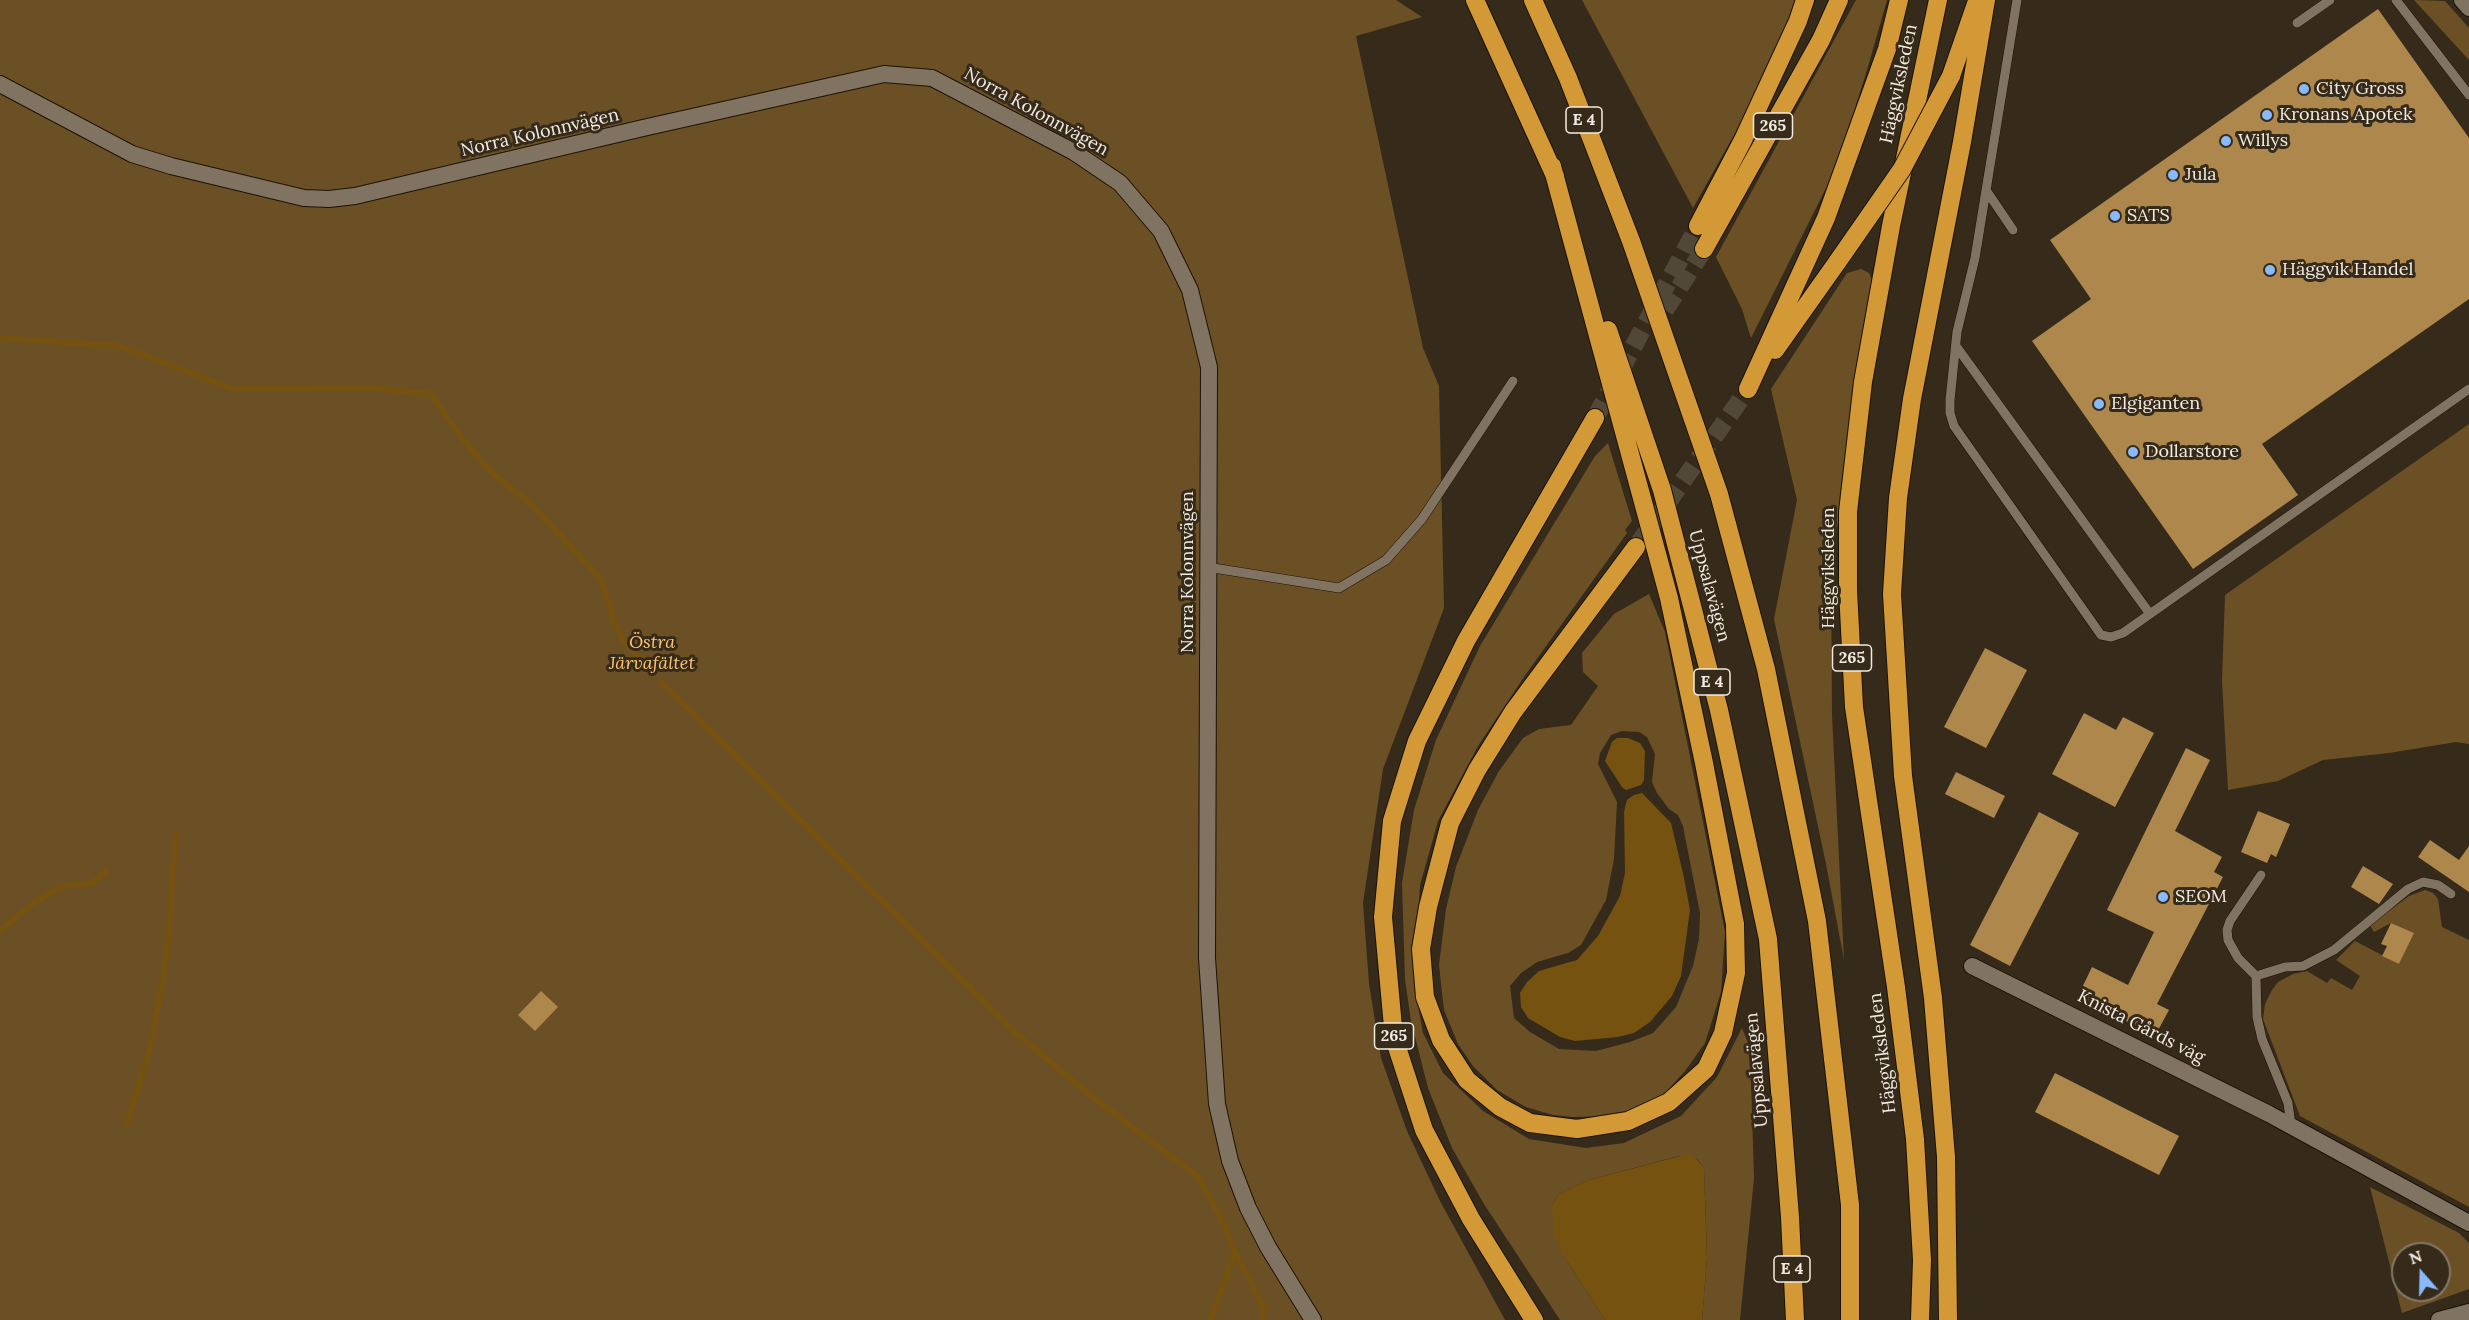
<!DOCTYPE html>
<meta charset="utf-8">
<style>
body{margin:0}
#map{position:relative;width:2469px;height:1320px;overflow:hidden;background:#362b1a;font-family:Lora,serif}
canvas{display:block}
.north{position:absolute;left:2391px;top:1242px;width:60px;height:60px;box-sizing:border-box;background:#362b1a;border:2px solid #82786a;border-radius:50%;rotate:340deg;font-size:16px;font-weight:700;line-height:24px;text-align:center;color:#f3ebe1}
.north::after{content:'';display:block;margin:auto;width:21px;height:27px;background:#8abafc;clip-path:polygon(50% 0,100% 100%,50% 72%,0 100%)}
</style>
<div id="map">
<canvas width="2469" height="1320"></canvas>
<div class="north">N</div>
</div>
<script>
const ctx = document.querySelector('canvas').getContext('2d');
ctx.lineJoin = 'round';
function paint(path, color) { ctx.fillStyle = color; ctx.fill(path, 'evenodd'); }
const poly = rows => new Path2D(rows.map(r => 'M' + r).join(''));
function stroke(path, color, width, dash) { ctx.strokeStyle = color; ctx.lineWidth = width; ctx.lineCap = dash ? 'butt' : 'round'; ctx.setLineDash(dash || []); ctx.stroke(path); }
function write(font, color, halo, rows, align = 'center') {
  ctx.font = font + ' Lora,serif'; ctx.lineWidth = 6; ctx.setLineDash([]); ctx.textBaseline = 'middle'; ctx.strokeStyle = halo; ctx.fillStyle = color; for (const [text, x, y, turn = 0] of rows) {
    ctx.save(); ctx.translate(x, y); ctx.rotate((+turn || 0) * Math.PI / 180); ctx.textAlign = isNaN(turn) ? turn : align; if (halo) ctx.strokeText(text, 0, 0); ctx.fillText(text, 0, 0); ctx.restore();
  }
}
paint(poly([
 [0,0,1396,0,1422,17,1356,36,1423,348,1439,386,1444,608,1383,769,1363,903,1369,984,1381,1058,1407,1131,1440,1201,1505,1320,0,1320],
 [1582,0,1795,0,1786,27,1739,126,1693,208],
 [1856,0,1887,0,1867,70,1837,166,1751,338,1742,309,1716,257],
 [2414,0,2445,1,2469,28,2469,60],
 [1861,269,1869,273,1873,283,1831,570,1832,715,1844,960,1826,864,1774,619,1797,500,1771,389,1847,273],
 [2469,424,2469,744,2456,742,2389,753,2323,760,2278,781,2228,790,2222,681,2225,595],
 [1608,443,1632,521,1625,530,1627,533,1526,674,1478,746,1438,821,1420,885,1414,985,1423,1033,1443,1073,1483,1111,1529,1139,1586,1148,1624,1143,1681,1116,1717,1077,1742,1028,1750,1048,1754,1178,1740,1320,1702,1320,1707,1259,1704,1168,1697,1159,1679,1156,1589,1180,1559,1194,1552,1205,1565,1258,1605,1320,1560,1320,1484,1204,1452,1148,1428,1088,1411,1021,1405,979,1402,883,1414,810,1436,740,1480,646,1595,456],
 [1649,594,1665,632,1725,932,1721,992,1705,1043,1685,1071,1665,1093,1632,1110,1612,1116,1573,1117,1553,1115,1526,1107,1497,1090,1473,1066,1458,1044,1444,1010,1439,965,1446,909,1456,867,1478,810,1499,771,1523,738,1539,729,1571,725,1598,686,1583,672,1582,653,1614,614],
 [1622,731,1639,732,1647,737,1655,754,1652,782,1657,793,1669,809,1678,815,1683,826,1700,913,1699,939,1693,966,1676,1007,1653,1033,1630,1042,1596,1051,1559,1049,1530,1032,1514,1018,1510,986,1521,973,1537,962,1568,953,1581,945,1606,900,1614,859,1617,802,1598,764,1600,753,1611,735],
 [2425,890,2433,893,2438,899,2442,927,2469,940,2469,1207,2300,1116,2263,1019,2265,1004,2272,990,2278,982,2293,974,2307,971,2327,983,2331,978,2352,990,2360,976,2336,960,2355,941,2399,964,2413,933,2391,923,2374,932,2370,925,2409,896],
 [2370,1187,2459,1233,2469,1243,2469,1289,2402,1313],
 [2403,1254,2439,1254,2439,1290,2403,1290]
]), '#6b5026');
paint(poly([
 [1617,738,1628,738,1640,743,1645,751,1644,780,1641,785,1626,790,1622,787,1605,761,1612,742],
 [1642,793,1671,823,1683,873,1690,910,1681,976,1672,996,1650,1022,1634,1033,1618,1037,1575,1041,1560,1037,1528,1018,1521,1007,1520,993,1527,982,1539,971,1577,960,1598,936,1620,896,1625,873,1624,812,1627,800,1634,795],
 [1688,1154,1693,1155,1704,1168,1707,1259,1702,1320,1605,1320,1565,1258,1554,1236,1552,1205,1559,1194,1589,1180]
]), '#765210');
stroke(poly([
 [0,338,120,346,233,389,373,388,431,394,461,437,491,472,532,505,601,579,615,624,624,641,643,663],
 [662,683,1017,1034,1094,1098,1198,1177,1222,1220,1235,1252,1264,1308,1262,1320],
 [0,931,36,901,62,886,92,883,106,871],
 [127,1124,151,1045,167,952,176,835],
 [1211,1320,1235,1252]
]), '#765210', 6);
paint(poly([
 [2378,9,2469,138,2469,299,2262,444,2298,495,2193,569,2032,341,2091,299,2050,240],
 [1985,648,2027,670,1986,748,1944,727],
 [2084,713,2116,730,2123,717,2154,733,2115,807,2052,774],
 [2186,748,2210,760,2175,831,2222,857,2214,872,2223,877,2157,1004,2169,1010,2155,1036,2078,996,2092,967,2128,985,2154,932,2107,910],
 [1956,772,2005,796,1994,818,1945,794],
 [2258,811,2290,824,2276,857,2271,854,2267,863,2241,852],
 [2039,812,2079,833,2010,966,1970,945],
 [2430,840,2459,860,2469,846,2469,892,2418,857],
 [2363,866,2393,884,2379,904,2351,887],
 [2391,923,2414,933,2399,964,2382,956,2387,946,2381,944],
 [541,991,558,1007,535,1031,518,1015],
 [2055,1073,2179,1136,2159,1175,2035,1112]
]), '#ae874c');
stroke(poly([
 [1665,310,1704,249],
 [1595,418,1698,226],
 [1636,547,1748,389]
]), '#524838', 18, [18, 9]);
const service = poly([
 [2017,0,1975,258,1957,332,1950,400,1950,413,1954,426,2101,635,2111,637,2123,633,2469,389],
 [2396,0,2469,95],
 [2297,23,2330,0],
 [1986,190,2013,230],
 [1956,346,2150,614],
 [1207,567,1339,588,1386,560,1422,519,1513,381],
 [2261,875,2230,921,2227,930,2228,940,2238,958,2256,976,2257,1017,2262,1039,2288,1103,2291,1125],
 [2256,976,2285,967,2303,966,2334,950,2408,889,2423,882,2438,885,2451,894]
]);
const minor = poly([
 [0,84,132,154,171,166,304,198,329,199,355,196,643,128,884,74,932,78,1074,152,1120,183,1161,231,1190,290,1209,367,1207,958,1217,1104,1230,1161,1248,1208,1268,1247,1313,1320],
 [1972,966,2269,1114,2469,1223],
 [2439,1320,2469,1312]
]);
const tertiary = poly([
 [2462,0,2469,8]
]);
const motorway = poly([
 [1475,0,1555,176],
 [1533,0,1568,78,1631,241,1719,494,1766,669,1817,921,1850,1205,1850,1320],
 [1951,76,1976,4],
 [1552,166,1669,598,1704,763,1735,924,1736,973,1723,1033,1706,1069,1669,1102,1628,1121,1577,1129,1530,1123,1500,1107,1467,1080,1441,1040,1425,997,1421,949,1428,907,1450,823,1477,770,1513,712,1636,547],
 [1698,226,1743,140,1798,21,1805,0],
 [1704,249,1821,40,1839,0],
 [1608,330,1662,490,1719,710,1768,939,1790,1217,1795,1320],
 [1775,350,1838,261],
 [1748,389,1826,218,1887,49,1899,0],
 [1534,1320,1471,1219,1424,1130,1394,1038,1383,917,1392,821,1417,741,1466,641,1595,418],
 [1920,1320,1922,1260,1915,1139,1896,987,1854,707,1848,590,1848,512,1863,382,1891,226,1938,0],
 [1948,1320,1946,1157,1933,998,1903,776,1892,594,1898,498,1912,399,1962,142,1986,0]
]);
stroke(service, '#1d1304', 10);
stroke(minor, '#1d1304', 18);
stroke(tertiary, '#1d1304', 18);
stroke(motorway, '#1d1304', 20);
stroke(service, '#817361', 9);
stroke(minor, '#817361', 16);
stroke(tertiary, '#817361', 16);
stroke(motorway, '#d49937', 18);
const motorwayBridge = poly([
 [1838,261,1902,169,1951,76]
]);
stroke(motorwayBridge, '#1d1304', 20, []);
stroke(motorwayBridge, '#d49937', 18);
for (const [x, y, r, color] of [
 [2304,89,6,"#8abafc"],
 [2267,115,6,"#8abafc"],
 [2226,141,6,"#8abafc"],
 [2173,175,6,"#8abafc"],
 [2115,216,6,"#8abafc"],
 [2270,270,6,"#8abafc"],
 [2099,404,6,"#8abafc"],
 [2133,452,6,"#8abafc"],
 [2163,897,6,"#8abafc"]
]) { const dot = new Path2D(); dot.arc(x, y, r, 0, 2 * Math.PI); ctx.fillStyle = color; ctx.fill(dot); stroke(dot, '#362b1a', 2); }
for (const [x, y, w] of [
 [1584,120,36],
 [1773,126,39],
 [1852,658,39],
 [1712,682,36],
 [1394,1036,39],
 [1792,1269,36]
]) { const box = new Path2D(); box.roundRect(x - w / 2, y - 13, w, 26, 4.5); ctx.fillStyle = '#362b1a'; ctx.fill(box); stroke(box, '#f3ebe1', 1.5); }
write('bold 16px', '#f3ebe1', null, [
 ["E 4",1584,120],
 ["265",1773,126],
 ["265",1852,658],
 ["E 4",1712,682],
 ["265",1394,1036],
 ["E 4",1792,1269]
]);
write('18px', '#f3ebe1', '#362b1a', [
 ["Häggviksleden",1899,84,-78],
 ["Norra Kolonnvägen",1036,112,29],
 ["Norra Kolonnvägen",540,133,-13],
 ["Häggviksleden",1829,568,-90],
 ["Norra Kolonnvägen",1188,572,-90],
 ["Uppsalavägen",1709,586,75],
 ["Knista Gårds väg",2141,1027,27],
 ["Häggviksleden",1883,1053,-97],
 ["Uppsalavägen",1757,1070,-95]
]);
write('18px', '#f3ebe1', '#362b1a', [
 ["City Gross",2316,89],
 ["Kronans Apotek",2279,115],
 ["Willys",2238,141],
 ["Jula",2185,175],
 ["SATS",2127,216],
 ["Häggvik Handel",2282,270],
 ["Elgiganten",2111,404],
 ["Dollarstore",2145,452],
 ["SEOM",2175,897]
], 'left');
write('italic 18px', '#fcc46f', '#362b1a', [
 ["Östra",652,643],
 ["Järvafältet",652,664]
]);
</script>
